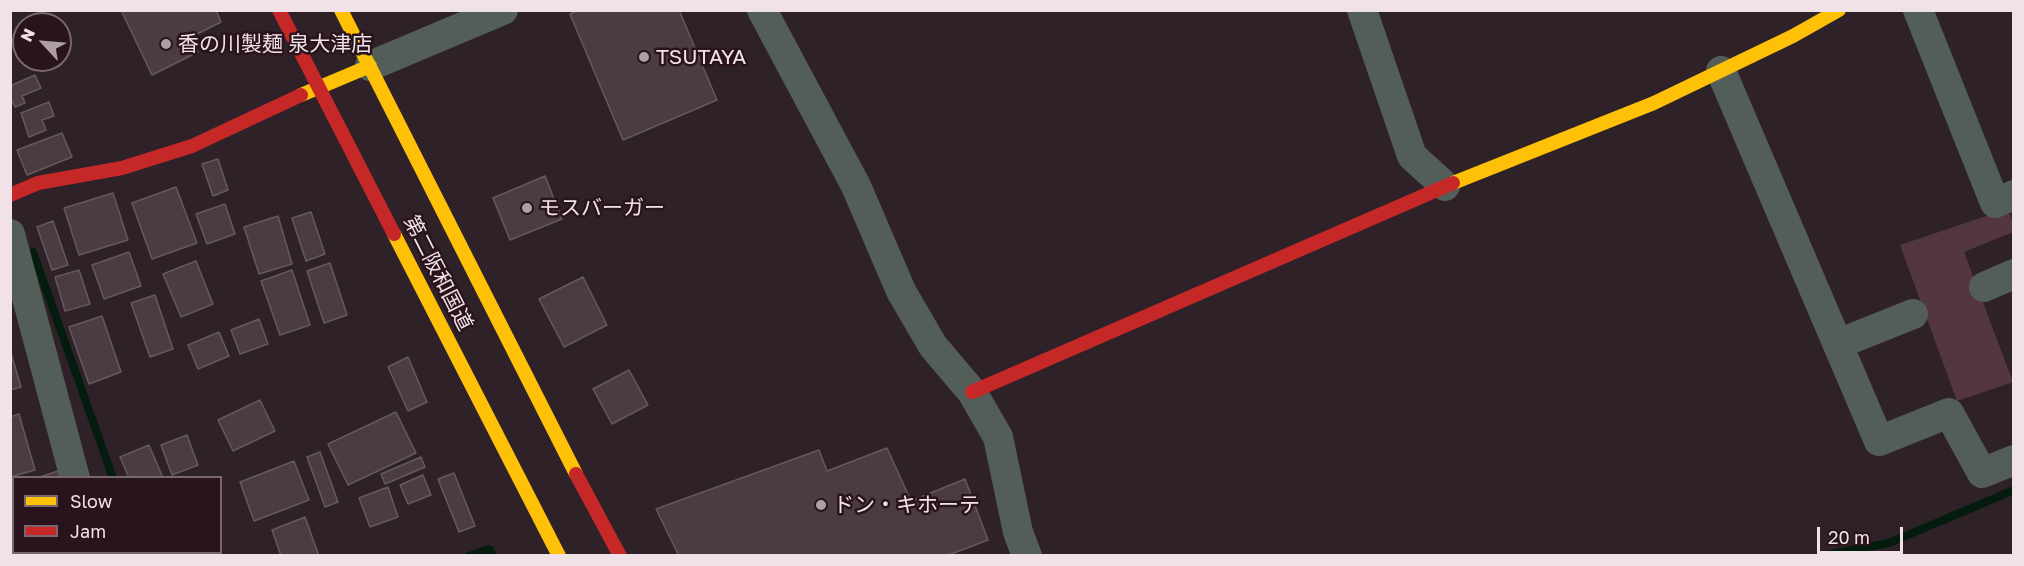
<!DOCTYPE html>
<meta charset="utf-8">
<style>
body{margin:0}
#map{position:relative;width:2024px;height:566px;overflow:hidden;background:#2e2228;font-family:"Golos Text",sans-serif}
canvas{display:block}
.frame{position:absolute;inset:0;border:12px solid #f1e2e7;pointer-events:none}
.legend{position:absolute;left:12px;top:476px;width:210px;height:78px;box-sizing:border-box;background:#29141d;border:2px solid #79666e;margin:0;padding:8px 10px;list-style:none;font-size:18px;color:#f1e2e7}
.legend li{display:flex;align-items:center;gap:12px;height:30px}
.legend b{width:30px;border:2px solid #79666e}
.north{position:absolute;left:12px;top:12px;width:60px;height:60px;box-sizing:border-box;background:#29141d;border:2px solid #79666e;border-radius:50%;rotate:296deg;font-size:16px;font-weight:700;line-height:24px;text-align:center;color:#f1e2e7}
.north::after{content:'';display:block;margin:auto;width:21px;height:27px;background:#ad9fa4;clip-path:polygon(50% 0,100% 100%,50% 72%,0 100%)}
.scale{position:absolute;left:1817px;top:527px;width:86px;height:27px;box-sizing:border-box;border:3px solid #f1e2e7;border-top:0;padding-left:8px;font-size:18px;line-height:21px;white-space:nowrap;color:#f1e2e7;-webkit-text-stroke:4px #29141d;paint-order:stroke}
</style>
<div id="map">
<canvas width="2024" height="566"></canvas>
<div class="frame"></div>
<ul class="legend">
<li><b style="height:8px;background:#ffc107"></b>Slow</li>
<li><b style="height:8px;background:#c62828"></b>Jam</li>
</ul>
<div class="north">N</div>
<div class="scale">20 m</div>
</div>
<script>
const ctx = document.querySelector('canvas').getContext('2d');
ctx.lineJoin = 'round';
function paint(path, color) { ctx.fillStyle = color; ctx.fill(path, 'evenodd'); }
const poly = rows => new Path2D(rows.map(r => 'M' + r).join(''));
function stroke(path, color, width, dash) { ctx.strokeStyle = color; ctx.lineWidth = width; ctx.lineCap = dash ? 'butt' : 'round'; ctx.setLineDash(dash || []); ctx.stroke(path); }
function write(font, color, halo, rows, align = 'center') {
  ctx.font = font + ' "Golos Text","Noto Sans JP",sans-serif'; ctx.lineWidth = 5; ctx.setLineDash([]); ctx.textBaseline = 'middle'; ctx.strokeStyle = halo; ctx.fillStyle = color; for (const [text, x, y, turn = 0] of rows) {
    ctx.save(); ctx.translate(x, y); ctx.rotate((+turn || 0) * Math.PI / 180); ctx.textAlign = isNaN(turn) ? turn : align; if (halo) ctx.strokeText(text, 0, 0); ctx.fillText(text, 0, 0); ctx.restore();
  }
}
paint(poly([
 [2007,209,2013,222,2013,232,1964,252,2013,382,1957,401,1900,245]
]), '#543643');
stroke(poly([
 [33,252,113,478],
 [138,552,139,556],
 [469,556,489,549,494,556],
 [1820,556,1889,543,2014,490]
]), '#041c0e', 8);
const building = poly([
 [121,10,216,10,221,22,191,37,198,52,152,75,121,10],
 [579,10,679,10,717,100,623,140,570,14,579,10],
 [35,75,41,88,22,96,25,103,15,107,10,97,10,86,35,75],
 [49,102,54,116,42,120,46,130,29,137,21,113,49,102],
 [62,133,72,157,27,175,17,150,62,133],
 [218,159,228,190,213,196,202,164,218,159],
 [545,176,562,219,510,240,493,198,545,176],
 [176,187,197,243,152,259,132,203,176,187],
 [113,193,128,240,79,255,64,208,113,193],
 [225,204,235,234,207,244,196,214,225,204],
 [311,212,325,254,306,261,292,218,311,212],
 [278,216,292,264,259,274,244,227,278,216],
 [53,221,68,265,52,270,37,227,53,221],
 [129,252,141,286,104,299,92,265,129,252],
 [196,261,213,304,181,317,163,274,196,261],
 [330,263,347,315,324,323,307,271,330,263],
 [79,270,90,304,65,311,55,277,79,270],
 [292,270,310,325,280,335,261,281,292,270],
 [583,277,607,325,564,347,539,299,583,277],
 [155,295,173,349,150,357,131,303,155,295],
 [102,316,121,372,89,384,69,327,102,316],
 [259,319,268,344,240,354,231,330,259,319],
 [219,332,229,356,198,369,188,345,219,332],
 [10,350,21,387,10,390,10,350],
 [408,357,427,402,408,411,388,367,408,357],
 [629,370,648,405,612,424,593,389,629,370],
 [260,400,275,431,233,451,218,420,260,400],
 [396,412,416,453,348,485,328,444,396,412],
 [19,414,35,470,10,477,10,417,19,414],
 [187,435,198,465,172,475,161,445,187,435],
 [149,445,163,478,129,478,120,457,149,445],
 [887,448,911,501,965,479,988,540,946,556,679,556,656,509,819,450,827,471,887,448],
 [320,452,338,502,325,507,307,457,320,452],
 [421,457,425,467,385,484,381,474,421,457],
 [294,461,309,500,254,521,240,482,294,461],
 [58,471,60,478,37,478,58,471],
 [454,473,475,526,459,532,438,479,454,473],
 [423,475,431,495,408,504,400,485,423,475],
 [388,487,398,517,370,527,359,498,388,487],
 [305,517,319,556,281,556,272,530,305,517]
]);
paint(building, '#4b3b43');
stroke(building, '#645a5e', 1.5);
stroke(poly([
 [762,10,856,186,901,291,933,346,972,392,998,437,1018,532,1027,556],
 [1362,10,1412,156,1445,186],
 [1918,10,1995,203,2014,195],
 [370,66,503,10],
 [1721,71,1879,441,1949,413,1982,473,2014,460],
 [10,234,75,478],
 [1984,287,2014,274],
 [1838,344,1913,314],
 [95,552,95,556]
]), '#545e58', 30);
stroke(poly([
 [341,10,576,474],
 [301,95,370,66],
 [1453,183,1654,103,1793,36,1839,10],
 [394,234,559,556]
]), '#ffc107', 14);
stroke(poly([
 [279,10,394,234],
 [10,195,38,183,122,168,192,146,301,95],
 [972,392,1453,183],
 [576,474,620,556]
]), '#c62828', 14);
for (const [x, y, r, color] of [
 [166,44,6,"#ad9fa4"],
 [644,57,6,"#ad9fa4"],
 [527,208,6,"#ad9fa4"],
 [821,505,6,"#ad9fa4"]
]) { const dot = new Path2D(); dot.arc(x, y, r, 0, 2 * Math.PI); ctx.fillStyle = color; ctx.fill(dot); stroke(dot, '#29141d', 2); }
write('21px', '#f1e2e7', '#29141d', [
 ["香の川製麺 泉大津店",178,44],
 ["TSUTAYA",656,57],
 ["モスバーガー",539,208],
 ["ドン・キホーテ",833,505]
], 'left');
write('21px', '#f1e2e7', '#29141d', [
 ["第二阪和国道",438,273,63]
]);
</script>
